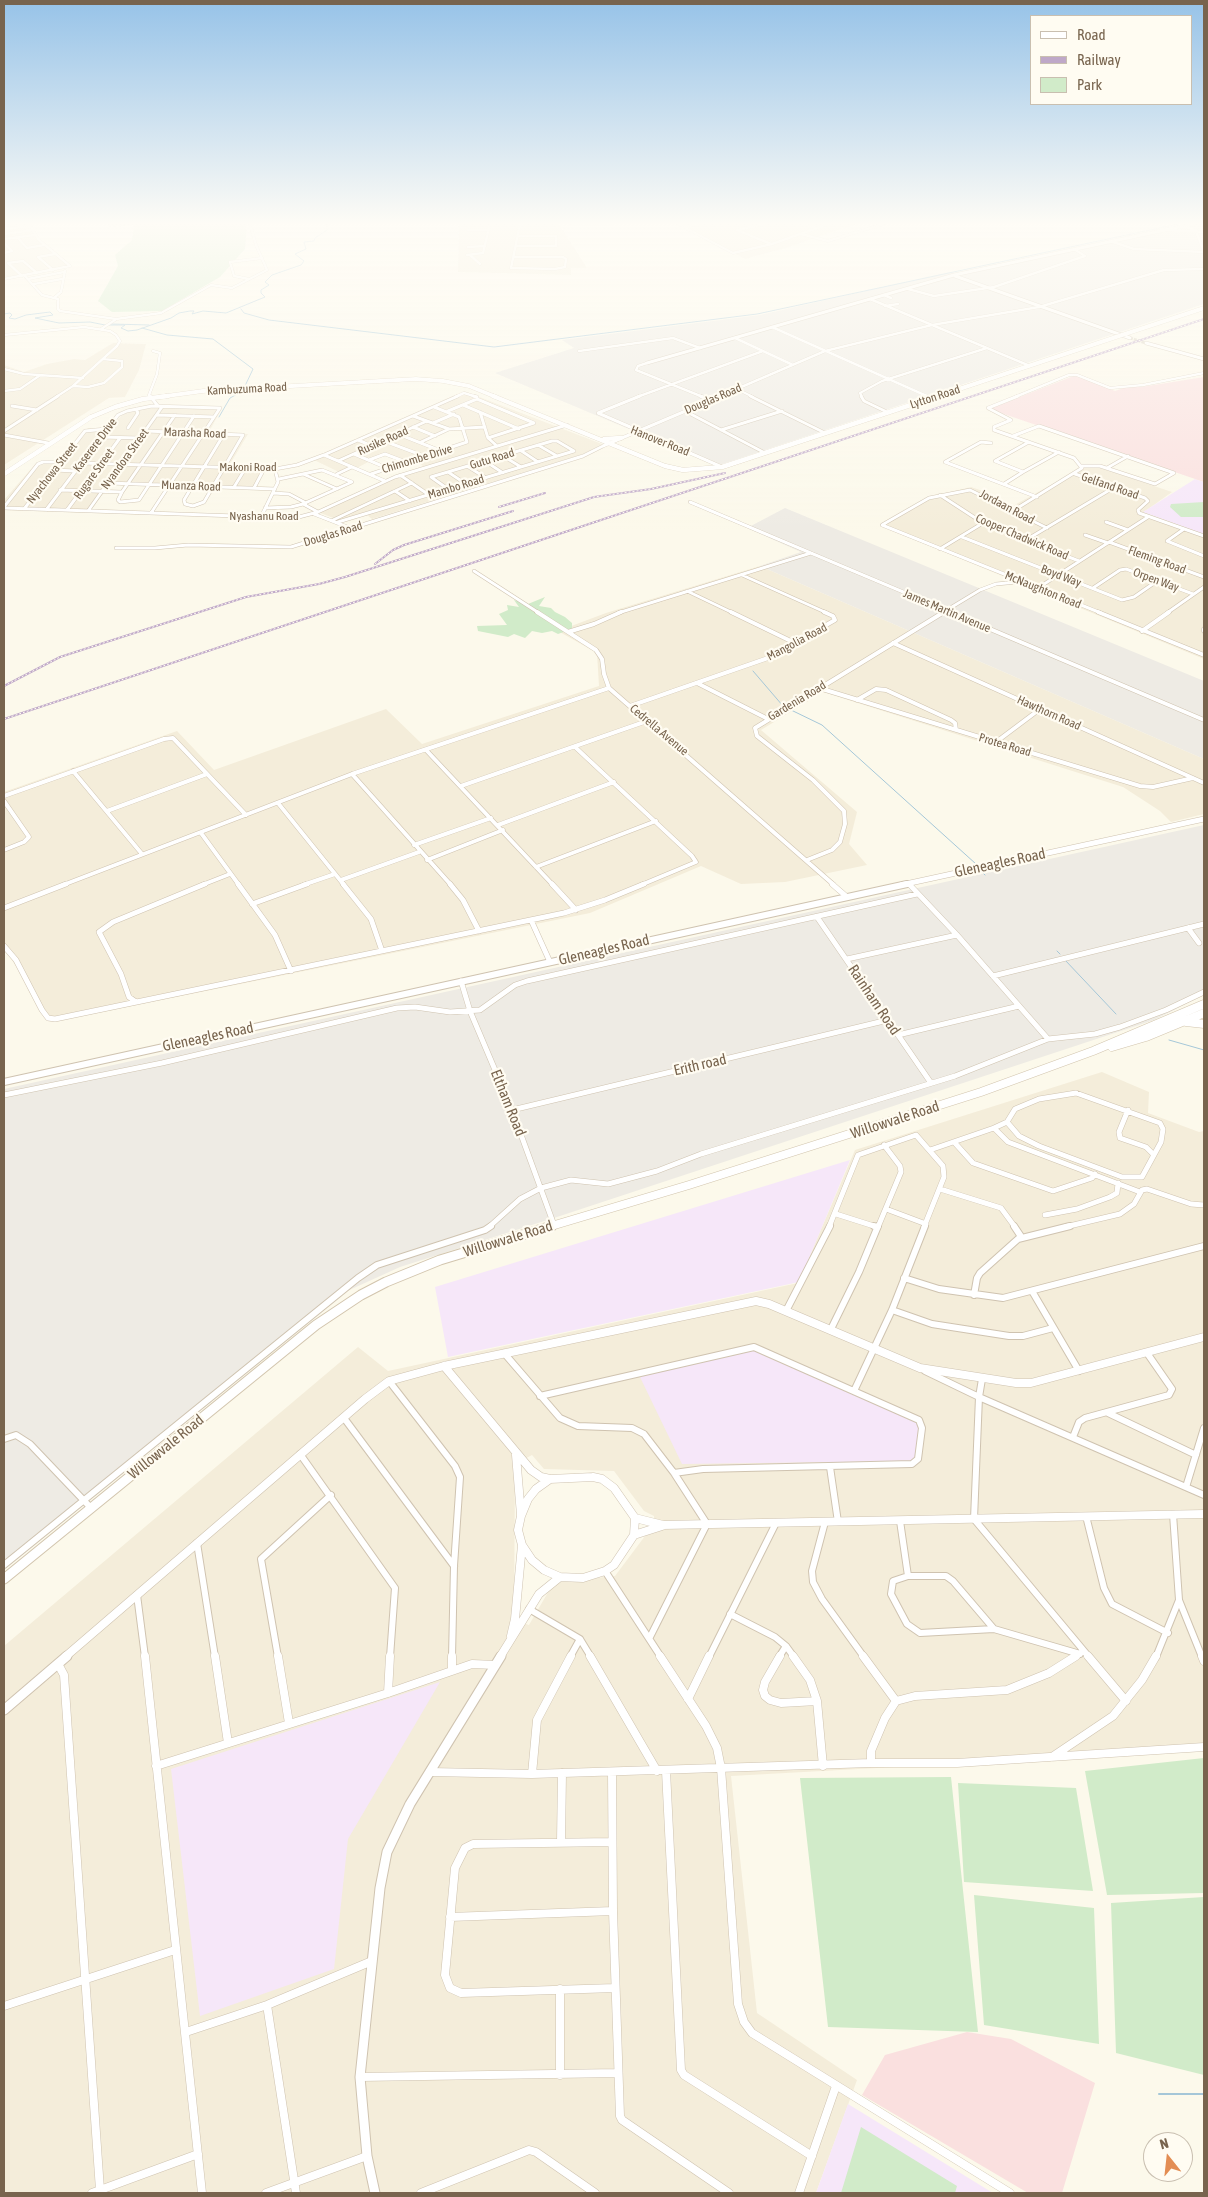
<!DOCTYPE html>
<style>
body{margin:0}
#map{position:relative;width:1208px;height:2197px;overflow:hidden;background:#fcf9eb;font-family:"Asap Condensed",sans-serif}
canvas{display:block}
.frame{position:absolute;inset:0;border:5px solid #78644e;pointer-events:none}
.legend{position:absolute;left:1030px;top:15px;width:162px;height:90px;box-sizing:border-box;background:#fffcf2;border:1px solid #c9bfb0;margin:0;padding:6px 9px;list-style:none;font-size:15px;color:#78644e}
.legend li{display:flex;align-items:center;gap:10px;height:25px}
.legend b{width:25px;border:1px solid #c9bfb0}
.north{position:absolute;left:1143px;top:2132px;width:50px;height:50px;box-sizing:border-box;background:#fffcf2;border:1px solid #c9bfb0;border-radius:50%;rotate:344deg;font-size:14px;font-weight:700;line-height:20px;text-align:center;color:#78644e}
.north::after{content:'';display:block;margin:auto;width:18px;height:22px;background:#e38d53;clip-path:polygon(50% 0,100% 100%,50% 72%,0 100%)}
</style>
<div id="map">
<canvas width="1208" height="2197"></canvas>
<div class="frame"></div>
<ul class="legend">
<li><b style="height:6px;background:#fff"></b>Road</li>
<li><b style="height:6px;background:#bfa8c8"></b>Railway</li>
<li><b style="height:14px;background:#d1ebc9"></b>Park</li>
</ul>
<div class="north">N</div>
</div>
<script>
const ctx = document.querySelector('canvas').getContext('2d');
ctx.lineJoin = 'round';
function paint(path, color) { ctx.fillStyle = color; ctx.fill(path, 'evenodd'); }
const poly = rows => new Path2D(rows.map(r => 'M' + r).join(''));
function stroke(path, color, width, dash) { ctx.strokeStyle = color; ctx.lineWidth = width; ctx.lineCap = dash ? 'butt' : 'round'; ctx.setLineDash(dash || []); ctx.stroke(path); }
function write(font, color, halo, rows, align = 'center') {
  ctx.font = font + ' "Asap Condensed",sans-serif'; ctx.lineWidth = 4.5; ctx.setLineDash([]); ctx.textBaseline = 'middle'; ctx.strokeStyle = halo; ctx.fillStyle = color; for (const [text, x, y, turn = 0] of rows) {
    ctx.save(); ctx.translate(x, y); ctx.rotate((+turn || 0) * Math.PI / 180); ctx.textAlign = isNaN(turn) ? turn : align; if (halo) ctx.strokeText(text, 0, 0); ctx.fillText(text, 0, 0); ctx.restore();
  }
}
paint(poly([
 [4,224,27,224,33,233,71,266,4,279],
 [459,224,559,224,587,268,571,268,571,275,458,272],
 [679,224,856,224,789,247,745,259],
 [113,343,146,344,139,370,125,397,109,398,4,465,4,365,24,372,47,364,74,359,85,360],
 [464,391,602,444,583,454,372,519,367,515,341,521,318,512,386,479,423,466,415,460,405,462,383,454,357,468,353,466,339,472,314,460,317,456],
 [447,430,462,430,466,442,449,448,443,446,439,448,424,442],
 [167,406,222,408,209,432,248,434,229,466,267,467,256,488,111,483,91,510,4,506,4,500,37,462,60,461,88,428,109,429,121,416,129,411],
 [1089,464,1172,492,1144,512,1204,534,1204,659,881,526,932,496,971,487,980,490,1009,508],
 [760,566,1204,759,1204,814,1171,822,1160,811,1123,787,823,692,761,730,857,812,849,844,867,865,785,882,741,884,701,866,590,913,53,1022,4,948,4,792,177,731,214,770,386,709,422,744,599,686,597,653,558,631,606,613],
 [1102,1072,1149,1092,1148,1113,1199,1132,1204,1131,1204,1750,731,1776,757,2013,857,2080,816,2193,4,2193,4,1646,358,1347,388,1371,798,1283,855,1150],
 [532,1455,544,1469,614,1471,644,1511,654,1516,654,1532,645,1536,615,1576,554,1582,529,1625,514,1620,515,1464]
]), '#f4edda');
paint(poly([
 [1198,224,1204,224,1204,304,717,466,495,373,574,348,562,340,760,315,949,272,963,274],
 [785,508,1204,681,1204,759,760,566,801,552,747,528],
 [1204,825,1204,995,1154,1020,560,1216,400,1267,345,1292,4,1570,4,1089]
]), '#eeebe4');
paint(poly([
 [1195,479,1204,482,1204,534,1143,512],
 [850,1160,799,1282,448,1357,435,1287],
 [753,1350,919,1421,917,1461,682,1464,639,1375],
 [440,1682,348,1839,334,1969,200,2016,171,1769],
 [848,2104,993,2193,816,2193]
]), '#f6e7f9');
paint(poly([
 [1076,375,1115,391,1129,386,1141,387,1204,377,1204,482,989,409],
 [967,2032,1011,2039,1095,2083,1062,2193,1028,2193,862,2095,885,2055]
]), '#fae0df');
paint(poly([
 [108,224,247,224,245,249,220,277,162,311,112,312,98,301,118,266,115,255,132,240,134,225,109,227],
 [1204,502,1204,517,1181,517,1170,507,1171,504],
 [545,597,539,606,551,608,555,612,565,617,572,623,572,629,558,634,552,631,542,633,532,631,525,638,514,634,508,637,478,631,477,626,507,625,499,614,508,610,507,605,519,607,514,600,528,604],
 [1204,1758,1204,1893,1107,1895,1085,1771],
 [951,1777,978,2032,828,2027,800,1778],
 [958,1783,1076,1788,1093,1891,964,1882],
 [974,1895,1094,1908,1099,2044,984,2025],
 [1204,1897,1204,2075,1116,2053,1111,1903],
 [861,2127,957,2186,955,2193,841,2193]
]), '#d1ebc9');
stroke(poly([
 [241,309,244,313,269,320,494,347,757,314,1178,224],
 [4,314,10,313,12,315,9,318,15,319,26,315,50,312,53,315,35,318,59,323,90,322,105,325,125,325,121,328,128,331,137,330,171,318,179,313,190,311,194,311,192,314,203,311,226,313,265,297,261,293,261,290,269,285,265,282,272,275,301,265,304,261,295,254,306,249,304,242,314,241,315,238,327,230,327,224],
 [111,324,149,325],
 [142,328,167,335,213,339,253,369,245,386],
 [219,417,230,398,243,391],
 [753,671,783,706],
 [789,709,822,725,976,864],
 [981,871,985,875],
 [1057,951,1060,954],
 [1065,960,1116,1014],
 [1169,1040,1204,1050]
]), '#a5c7d8', 1);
stroke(poly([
 [1159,2094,1204,2094]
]), '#a5c7d8', 2);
stroke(poly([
 [1130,338,1146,343]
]), '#dbd4c4', 3, [3, 1]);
const minorFar5 = poly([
 [678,224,733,253,772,244,828,224],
 [765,224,737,230,771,244],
 [803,224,817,228],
 [684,227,698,224],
 [4,229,31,226],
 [468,230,488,230],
 [1166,230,1204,232],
 [4,234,33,230],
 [801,234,828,241,883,224],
 [17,237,27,248,44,245],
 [4,239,35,235],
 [1110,241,1134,249,1204,252,1196,231,1185,226],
 [4,243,12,251,4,253],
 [516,246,556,246,556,236,518,236],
 [468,247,485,246],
 [467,255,483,253,490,224],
 [470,255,480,264],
 [514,257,563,257,566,259,565,267,555,269,511,268,520,224],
 [53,270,38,257,55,254],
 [24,275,42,295,58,299,58,309,60,311,116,319,161,313,211,285,232,288,267,270,256,245,250,224],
 [22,276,8,263,23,261,37,273],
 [4,279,70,266,39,240,29,224],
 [28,279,64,272],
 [249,279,234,276,230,262,262,258],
 [34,284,62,279],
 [908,289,934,296,994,287,1085,256,1074,249],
 [884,295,891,298],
 [55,297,61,292,65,271],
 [870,299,1030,366],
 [885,306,898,304],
 [772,327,929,397],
 [101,329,115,320],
 [4,335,84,327,110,331,116,335,120,341,117,346,73,386,56,397],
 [735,338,793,365],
 [579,351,673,338,700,348],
 [647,363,638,366,636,370,703,397],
 [4,369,24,374,83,378],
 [73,386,88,387,104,383,122,367,122,361,103,359],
 [737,389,753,397],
 [4,391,20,389,39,376],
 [151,397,149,395,157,374,160,353,153,351],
 [455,397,464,393,477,397],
 [637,397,763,351],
 [718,397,825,351,932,325,1039,307,1164,270,1204,269],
 [862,397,860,393,882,381,987,348],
 [1015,397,1069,375,1077,375,1110,388,1143,385,1204,373]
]);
const minorFar4 = poly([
 [150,396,158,406],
 [640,396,598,413,722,467],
 [700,396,711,400],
 [750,396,825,433],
 [861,396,864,401,887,412],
 [926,396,931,398],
 [477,399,534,423,488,438],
 [463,405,519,429],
 [12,406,37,410],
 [448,411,477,399,477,397,473,396],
 [685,411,765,453],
 [480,412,488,438,497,446],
 [157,415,214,417],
 [175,415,122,492,118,500,120,502,139,500,194,416],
 [413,416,449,429,485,427],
 [433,423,454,414],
 [413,427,435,436],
 [128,428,138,413,136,409],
 [721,430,782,411],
 [4,431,58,396],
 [146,431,243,435,204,502,193,506],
 [398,434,441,451],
 [4,435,48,443],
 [1013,436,1039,426,1174,473,1155,484,1100,466,1081,466],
 [101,437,139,438],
 [358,440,372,446],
 [384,441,424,456],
 [421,442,449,429],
 [1029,442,995,461,1023,472,1059,452],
 [991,443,981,442,945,462,1037,497],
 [538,445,557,456],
 [603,446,721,396],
 [520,450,538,462],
 [354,454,387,468],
 [324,455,385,481],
 [503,456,521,467],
 [369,460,385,454,406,462],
 [338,461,427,421],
 [485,461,503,473],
 [81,463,275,469,297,465,324,455,458,396],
 [467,466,486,478],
 [1107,468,1128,456],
 [54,470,75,471],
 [448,472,466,484],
 [303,474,337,489],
 [337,474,352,467],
 [371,474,467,442,459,417,434,407],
 [1075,474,1145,498,1148,501,1138,510,1139,513,1204,536],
 [400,475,429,495],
 [108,483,275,489],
 [1004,484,1023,472],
 [234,487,245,469],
 [254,488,264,469],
 [448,489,431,477,552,441,557,441,574,451],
 [60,490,122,492],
 [395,491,410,501],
 [273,493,289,494,306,503],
 [940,495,983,523,1079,561],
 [690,502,953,613],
 [303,504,318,512],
 [193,506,185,504,184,500,224,434],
 [4,507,38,464,43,462,61,462],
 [4,508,295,518,318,512,395,477,567,425],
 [265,508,291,507,303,504,352,482,322,470,279,479],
 [24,509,85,431,106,429],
 [46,510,118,415,127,411,152,406,220,408],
 [67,510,120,438],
 [88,511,162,407],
 [1011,512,1082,468,1074,458,994,430,994,427,1011,420,988,408,1018,396],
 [151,513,220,408],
 [314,514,350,528],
 [261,517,278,482,275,469],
 [333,520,412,483],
 [338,522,574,451],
 [1106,522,1128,530],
 [1047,528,970,490,929,498,882,525,1101,613],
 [1184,529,1167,541,1204,556],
 [1085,535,1108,543],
 [962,537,1122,600,1134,597,1157,581],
 [1026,540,1113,488],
 [1109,542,1204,577],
 [116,548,155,548,188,545,291,547,583,456,605,445],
 [940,549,983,523],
 [474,571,539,613],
 [742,575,827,613],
 [1038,588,1148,517],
 [1093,588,1120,570,1126,569,1193,594],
 [687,591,733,613],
 [618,613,811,553],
 [942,613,980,590,996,584,1018,582],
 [1167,613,1204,587]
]);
const minorFar3 = poly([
 [537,612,596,650,602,659,604,674,609,688,834,885],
 [731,612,797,644],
 [950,612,1204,720],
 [1098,612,1204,655],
 [1204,629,1204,631],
 [1142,631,1169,612],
 [568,632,594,624,621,612],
 [893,643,1204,783],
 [697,683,768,719],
 [819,688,1140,786,1153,787,1193,778],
 [857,700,876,689,886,690,951,720,955,723,956,730],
 [630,706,768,658,835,620,833,616,824,612],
 [996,742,1040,709],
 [575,747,692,856,696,862,641,885],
 [426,750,553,885],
 [73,771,142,854],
 [352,774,451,885],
 [461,786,647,721],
 [4,796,164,739,173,738,246,815],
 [4,801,29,837,24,842,4,850],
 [278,803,344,885],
 [107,811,207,774],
 [498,825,614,782],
 [201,833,239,885],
 [414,845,491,818],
 [427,860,503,830],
 [807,860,832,850,840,842,845,824,844,811,813,780,757,736,755,728,944,612],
 [536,867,656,821],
 [341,880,419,852],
 [908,883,910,885],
 [63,885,352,774,609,688],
 [202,885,230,874],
 [303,885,335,874]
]);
const minorFar2 = poly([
 [238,884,275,935,291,971],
 [343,884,371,919,382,951],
 [450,884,463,900,479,931],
 [552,884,576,910],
 [832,884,847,897],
 [909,884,957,935,1048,1039],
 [252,904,307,884],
 [4,908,66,884],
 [817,917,931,1083],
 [531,920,550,962],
 [1188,928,1199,943],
 [4,946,16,960,42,1010,48,1018,55,1019,564,913,605,900,644,884],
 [847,959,957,935],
 [993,976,1204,924],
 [461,981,470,1011,512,1110,554,1225],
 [136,1002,129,997,121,974,99,932,113,922,205,884],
 [898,1035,1019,1006],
 [1076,1093,1160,1123,1163,1129,1161,1142,1142,1177,1122,1177,1039,1146,1019,1136,1007,1122,1015,1109,1039,1099,1076,1093],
 [4,1095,162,1063,397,1008,415,1007,450,1012,480,1010,515,985,527,981,917,894],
 [512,1110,888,1020],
 [1128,1110,1119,1132,1120,1138,1146,1147,1153,1154],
 [994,1128,1007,1122],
 [954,1142,973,1163,1053,1191,1092,1178,1095,1174],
 [930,1150,994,1128,1008,1142,1140,1192],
 [940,1189,1001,1208,1015,1227],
 [886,1209,926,1224],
 [836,1214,877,1227],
 [1045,1215,1077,1209,1110,1197,1117,1193,1118,1183],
 [489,1227,520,1199,541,1188,571,1180,608,1184,657,1171,701,1154,955,1076,1048,1039,1095,1034,1120,1027,1166,1010,1204,992],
 [829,1227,858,1155,916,1135,943,1166,944,1177,924,1227],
 [878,1227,901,1172,900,1166,884,1145],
 [1065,1227,1120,1214,1134,1204,1142,1190,1147,1189,1191,1204,1204,1205]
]);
const minorFar1 = poly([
 [874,1226,877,1227],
 [1014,1226,1022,1238],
 [904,1278,939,1289,1003,1298,1204,1246],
 [1032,1291,1079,1371],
 [974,1295,977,1278,980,1273,1018,1239,1070,1226],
 [892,1310,932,1324,1009,1336,1023,1336,1053,1328],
 [786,1311,830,1226],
 [831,1329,859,1272,878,1226],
 [504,1353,560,1418,578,1426,632,1428,644,1434,674,1473,707,1524,650,1637],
 [925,1371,979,1397,974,1519,1089,1657],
 [982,1379,979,1397,1204,1495],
 [389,1381,455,1466,460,1477,454,1566,452,1657],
 [854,1391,892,1310,925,1226],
 [540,1396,754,1347,919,1420,922,1428,918,1459,912,1464,703,1469,674,1473],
 [1108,1413,1196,1455],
 [344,1418,454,1566],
 [1073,1437,1079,1422,1085,1418,1169,1395,1172,1389,1147,1353],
 [4,1439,16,1435,30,1444,91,1508],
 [300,1454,395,1588,390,1657],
 [830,1467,838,1522],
 [1186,1487,1204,1428],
 [1173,1514,1179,1600,1202,1657],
 [1086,1516,1104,1588,1112,1604,1168,1633],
 [900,1521,908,1576,946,1576,953,1581,994,1629],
 [825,1522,812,1571,813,1582,822,1599,864,1657],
 [197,1543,215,1657],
 [4,1565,358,1278,377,1265,485,1230,491,1226],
 [605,1571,661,1657],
 [908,1576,893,1581,891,1594,907,1624,920,1633,994,1629,1080,1654],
 [137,1595,145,1657],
 [529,1609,580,1639,591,1657],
 [730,1614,775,1637,786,1646,794,1657],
 [278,1657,261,1559,331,1495],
 [570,1657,580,1639],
 [709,1657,776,1523],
 [779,1657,786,1646],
 [1074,1657,1084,1651],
 [1156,1657,1179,1600]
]);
const minor = poly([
 [145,1656,202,2193],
 [215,1656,228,1743],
 [278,1656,289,1723],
 [590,1656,657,1771],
 [660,1656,706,1726,717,1748,721,1768,738,2004,744,2022,752,2033,1010,2193],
 [780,1656,765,1682,763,1690,765,1696,770,1700,781,1703,817,1701],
 [793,1656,810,1680,817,1701,823,1766],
 [863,1656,896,1701],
 [1088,1656,1126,1701],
 [1202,1656,1204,1661],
 [58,1664,64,1675,100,2190],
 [452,1670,452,1656],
 [388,1693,390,1656],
 [688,1699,709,1656],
 [1052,1757,1113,1716,1142,1680,1156,1656],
 [871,1763,871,1751,885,1718,896,1701,915,1696,1007,1690,1049,1673,1076,1656],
 [156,1766,388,1693,472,1664,495,1665],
 [666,1771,681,2070,684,2075,812,2156],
 [430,1772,532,1774,871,1763,957,1763,1204,1747],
 [612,1772,613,1911,620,2116,622,2120,729,2193],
 [532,1774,537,1720,571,1656],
 [561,1842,562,1773],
 [612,1842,473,1844,465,1848,455,1868,445,1975,450,1988,461,1993,615,1988],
 [450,1917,613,1911],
 [560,1989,560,2075],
 [267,2005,296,2193],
 [4,2006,175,1950],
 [186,2032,267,2005,372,1961],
 [360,2077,618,2073],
 [92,2193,198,2154],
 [266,2193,367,2156],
 [421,2193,529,2150,536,2152,595,2193],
 [799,2193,836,2086]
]);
const tertiaryFar4 = poly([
 [572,224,612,224],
 [955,276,1130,338],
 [1146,343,1204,359],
 [647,363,954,275,1193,224]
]);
const tertiaryFar3 = poly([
 [901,885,1204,819]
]);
const tertiaryFar2 = poly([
 [4,1082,907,884]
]);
const tertiaryFar1 = poly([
 [444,1366,531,1470,541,1477,550,1479],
 [516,1455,521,1515],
 [593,1477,602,1479,614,1488,635,1518,634,1535,614,1565,605,1571,583,1578,560,1577,544,1570,532,1560,522,1545,518,1530,521,1516,528,1499,536,1489,550,1479,593,1477],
 [635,1518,663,1525,1204,1514],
 [634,1535,662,1526],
 [511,1636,515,1619,522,1545],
 [65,1657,365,1399,389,1381,444,1366,756,1301,769,1304,920,1368,1016,1383,1031,1383,1204,1337],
 [500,1657,539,1594,560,1577]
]);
const tertiary = poly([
 [4,1710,67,1656],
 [375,2193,367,2156,360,2077,380,1888,387,1852,410,1804,501,1656]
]);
const secondaryFar3 = poly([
 [1125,334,1204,308],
 [159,397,203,391,416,379,443,381,469,386,496,397],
 [935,397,1116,337]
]);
const secondaryFar2 = poly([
 [493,396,665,466,683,470,722,467,938,396],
 [604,439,621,438],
 [4,474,91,417,115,407,143,399,168,396]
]);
const secondaryFar1 = poly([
 [1186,1022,1204,1024],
 [1112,1047,1146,1037,1204,1013],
 [548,1227,689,1185,981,1092,1093,1051,1204,1004]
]);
const secondary = poly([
 [4,1579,316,1325,361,1295,386,1282,440,1260,552,1226]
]);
stroke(minorFar5, '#cfc3b0', 3);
stroke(minorFar4, '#cfc3b0', 4);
stroke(minorFar3, '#cfc3b0', 5);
stroke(minorFar2, '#cfc3b0', 6);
stroke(minorFar1, '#cfc3b0', 8);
stroke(minor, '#cfc3b0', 9);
stroke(tertiaryFar4, '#cfc3b0', 4);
stroke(tertiaryFar3, '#cfc3b0', 6);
stroke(tertiaryFar2, '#cfc3b0', 8);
stroke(tertiaryFar1, '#cfc3b0', 9);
stroke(tertiary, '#cfc3b0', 11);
stroke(secondaryFar3, '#d2c5ae', 4.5);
stroke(secondaryFar2, '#d2c5ae', 5);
stroke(secondaryFar1, '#d2c5ae', 9);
stroke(secondary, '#d2c5ae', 11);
stroke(minorFar5, '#fff', 2.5);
stroke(minorFar4, '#fff', 3);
stroke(minorFar3, '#fff', 4);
stroke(minorFar2, '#fff', 5);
stroke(minorFar1, '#fff', 6);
stroke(minor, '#fff', 8);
stroke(tertiaryFar4, '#fff', 3);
stroke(tertiaryFar3, '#fff', 5);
stroke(tertiaryFar2, '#fff', 6);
stroke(tertiaryFar1, '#fff', 8);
stroke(tertiary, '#fff', 9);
stroke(secondaryFar3, '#fff', 4);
stroke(secondaryFar2, '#fff', 4.5);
stroke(secondaryFar1, '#fff', 8);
stroke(secondary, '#fff', 9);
const rail = poly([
 [499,507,545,493],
 [375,564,393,550,404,545,513,511],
 [4,686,60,657,246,597,319,584,345,577,594,497,651,489,725,473],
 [4,719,1204,319]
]);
stroke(rail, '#bfa8c8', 2);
stroke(rail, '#fffcf2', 1, [2]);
const secondaryBridge = poly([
 [1116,337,1125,334]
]);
stroke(secondaryBridge, '#d2c5ae', 4.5, []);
stroke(secondaryBridge, '#fff', 4);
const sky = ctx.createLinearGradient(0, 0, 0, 532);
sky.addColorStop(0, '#97c3e8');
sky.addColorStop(0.42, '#fefcf6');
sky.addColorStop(1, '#fefcf600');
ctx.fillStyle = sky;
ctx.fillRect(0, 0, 1208, 532);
write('12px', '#78644e', '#fffcf2', [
 ["Kambuzuma Road",247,389,-3],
 ["Lytton Road",935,397,-18],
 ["Douglas Road",713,399,-23],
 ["Marasha Road",195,433,2],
 ["Rusike Road",383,441,-24],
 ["Hanover Road",660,441,22],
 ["Kaserere Drive",95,445,-53],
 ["Nyandora Street",125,459,-54],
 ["Chimombe Drive",417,459,-17],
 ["Gutu Road",492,459,-17],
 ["Makoni Road",248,467],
 ["Nyachowa Street",52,473,-52],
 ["Rugare Street",94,474,-54],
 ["Muanza Road",191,486,2],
 ["Gelfand Road",1110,486,19],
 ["Mambo Road",456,487,-17],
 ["Jordaan Road",1007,507,28],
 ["Nyashanu Road",264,516],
 ["Douglas Road",333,534,-17],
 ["Cooper Chadwick Road",1022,537,23],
 ["Fleming Road",1157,560,20],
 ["Boyd Way",1061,576,21],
 ["Orpen Way",1156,580,20],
 ["McNaughton Road",1043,590,22],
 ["James Martin Avenue",947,611,23],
 ["Mangolia Road",797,642,-28],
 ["Gardenia Road",797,701,-31],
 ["Hawthorn Road",1049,713,24],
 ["Cedrella Avenue",659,730,40],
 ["Protea Road",1005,745,17]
]);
write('15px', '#78644e', '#fffcf2', [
 ["Gleneagles Road",1000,863,-12],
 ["Gleneagles Road",604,950,-13],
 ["Rainham Road",874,1000,56],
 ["Gleneagles Road",208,1037,-12],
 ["Erith road",700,1065,-13],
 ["Eltham Road",508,1103,68],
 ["Willowvale Road",895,1120,-18],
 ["Willowvale Road",508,1239,-17],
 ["Willowvale Road",166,1447,-39]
]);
</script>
